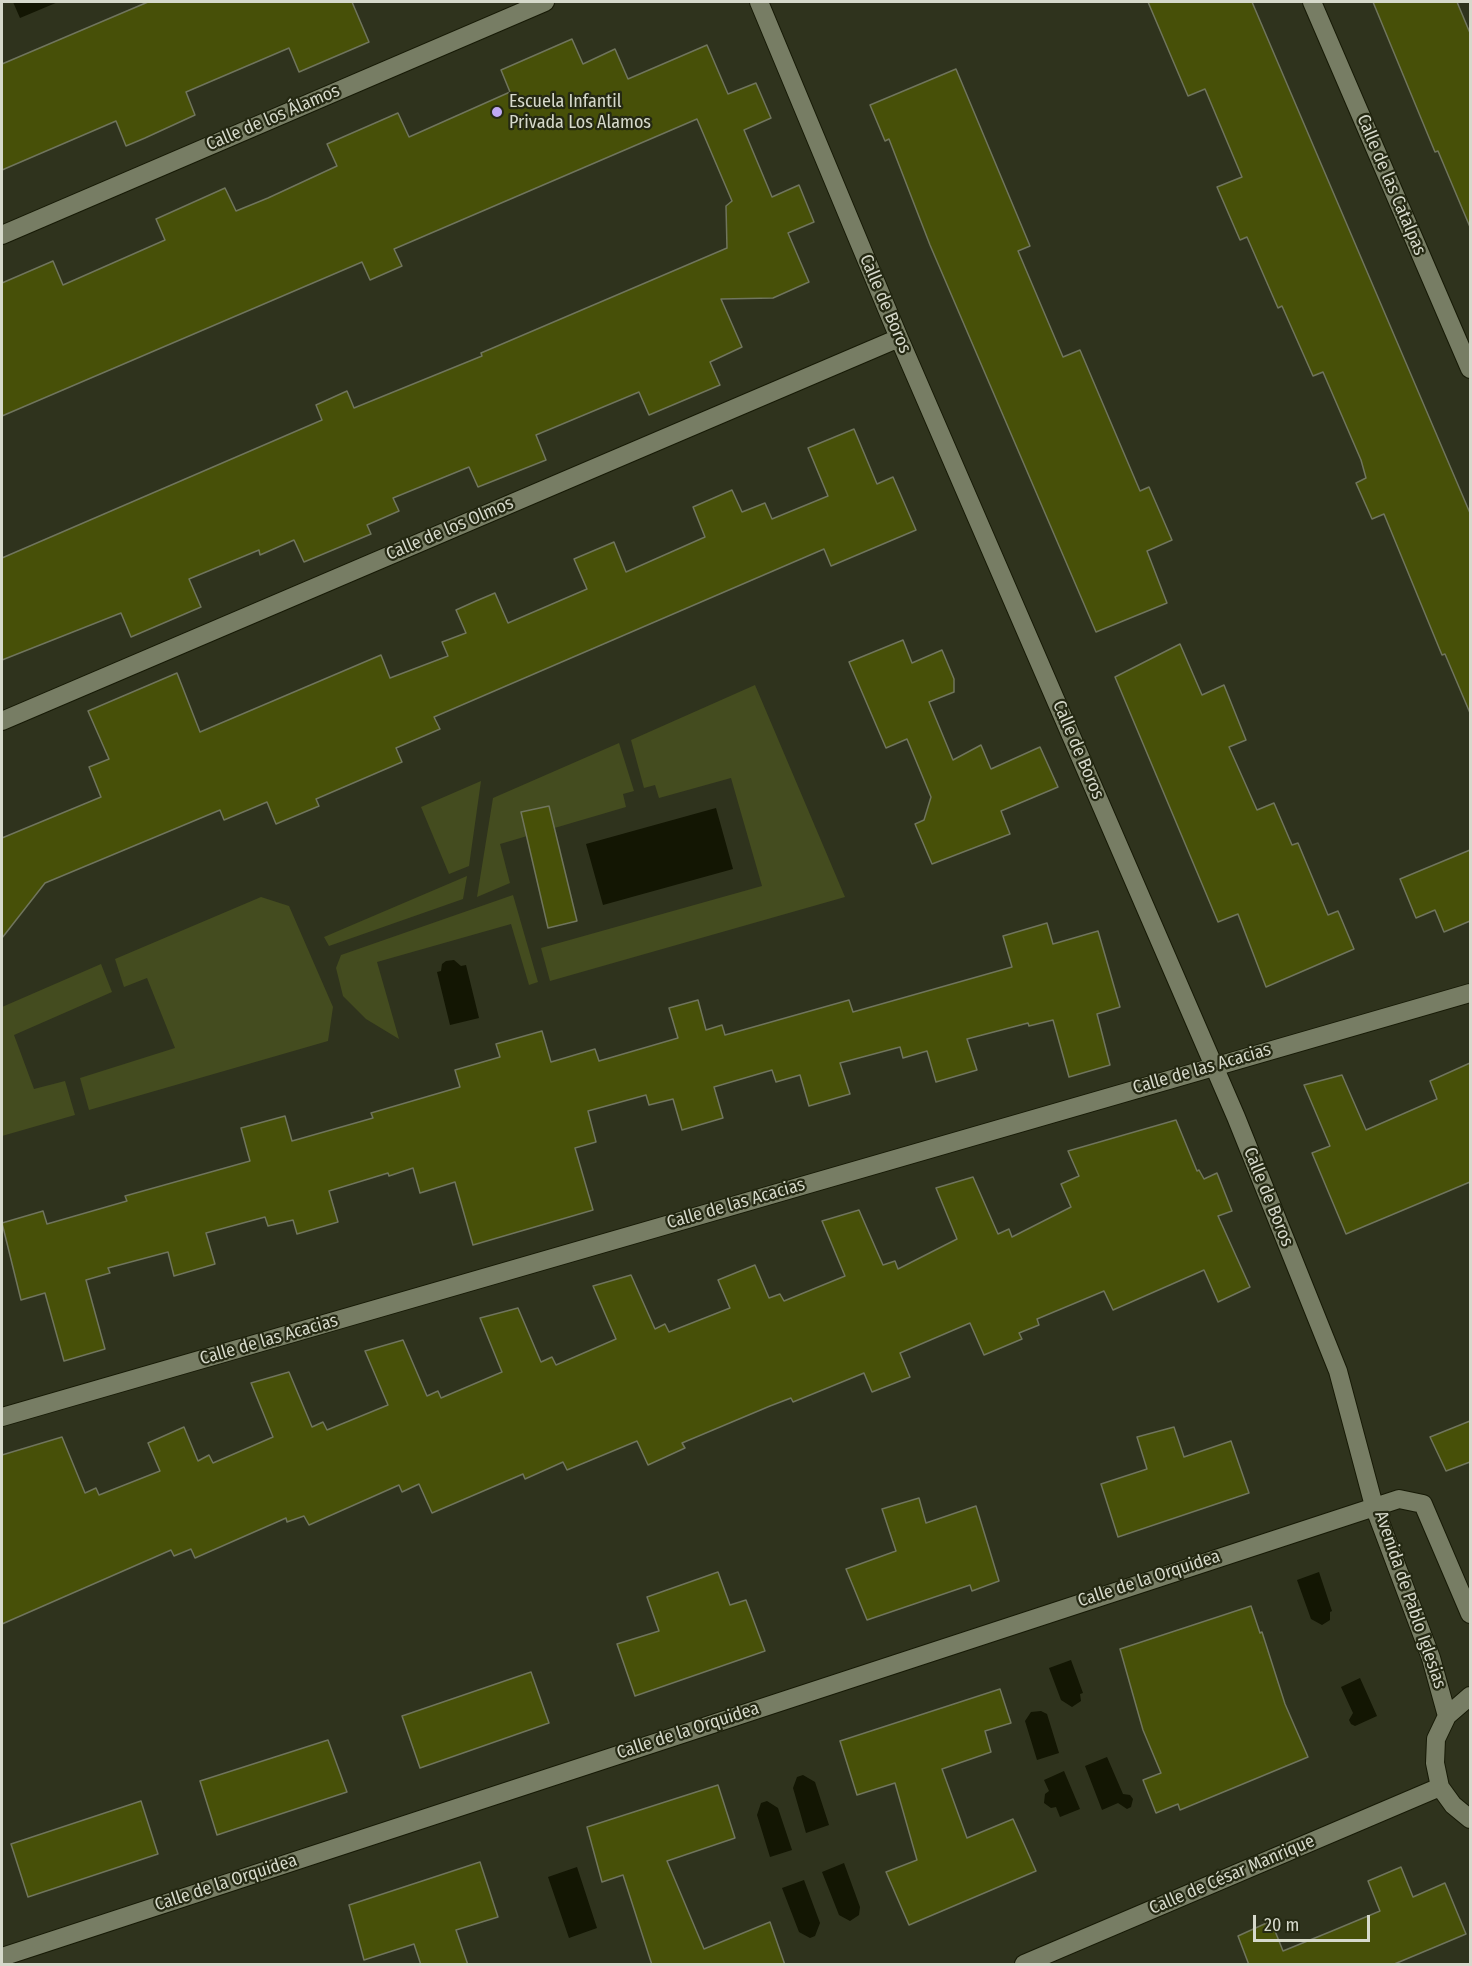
<!DOCTYPE html>
<meta charset="utf-8">
<style>
body{margin:0}
#map{position:relative;width:1472px;height:1966px;overflow:hidden;background:#2f331d;font-family:"Fira Sans Condensed",sans-serif}
canvas{display:block}
.frame{position:absolute;inset:0;border:3px solid #d6d9cb;pointer-events:none}
.scale{position:absolute;left:1253px;top:1915px;width:117px;height:27px;box-sizing:border-box;border:3px solid #d6d9cb;border-top:0;padding-left:8px;font-size:18px;line-height:21px;white-space:nowrap;color:#d6d9cb;-webkit-text-stroke:4px #252913;paint-order:stroke}
</style>
<div id="map">
<canvas width="1472" height="1966"></canvas>
<div class="frame"></div>
<div class="scale">20 m</div>
</div>
<script>
const ctx = document.querySelector('canvas').getContext('2d');
ctx.lineJoin = 'round';
function paint(path, color) { ctx.fillStyle = color; ctx.fill(path, 'evenodd'); }
const poly = rows => new Path2D(rows.map(r => 'M' + r).join(''));
function stroke(path, color, width, dash) { ctx.strokeStyle = color; ctx.lineWidth = width; ctx.lineCap = dash ? 'butt' : 'round'; ctx.setLineDash(dash || []); ctx.stroke(path); }
function write(font, color, halo, rows, align = 'center') {
  ctx.font = font + ' "Fira Sans Condensed",sans-serif'; ctx.lineWidth = 4.5; ctx.setLineDash([]); ctx.textBaseline = 'middle'; ctx.strokeStyle = halo; ctx.fillStyle = color; for (const [text, x, y, turn = 0] of rows) {
    ctx.save(); ctx.translate(x, y); ctx.rotate((+turn || 0) * Math.PI / 180); ctx.textAlign = isNaN(turn) ? turn : align; if (halo) ctx.strokeText(text, 0, 0); ctx.fillText(text, 0, 0); ctx.restore();
  }
}
paint(poly([
 [755,685,845,897,550,981,541,948,762,886,731,778,659,798,655,785,644,788,631,740],
 [619,743,634,791,623,794,626,807,500,844,510,883,477,897,493,798],
 [481,781,469,866,449,874,421,807],
 [467,876,463,899,329,946,324,937],
 [513,895,538,982,529,985,511,924,377,962,399,1039,366,1019,343,996,336,968,341,955],
 [261,897,289,906,333,1007,328,1041,89,1110,80,1078,175,1048,147,978,124,987,115,959],
 [101,964,112,992,14,1035,34,1089,65,1081,75,1115,2,1136,2,1007]
]), '#444c1f');
paint(poly([
 [13,2,58,2,20,18],
 [716,808,733,869,603,905,586,844],
 [454,960,461,966,466,965,479,1018,450,1025,437,972,441,971,442,964,446,961],
 [1319,1572,1332,1611,1330,1612,1330,1620,1322,1625,1311,1619,1297,1580],
 [1071,1660,1083,1693,1080,1694,1081,1701,1072,1707,1061,1700,1049,1668],
 [1360,1678,1377,1716,1355,1726,1351,1724,1349,1720,1353,1713,1341,1687],
 [1041,1711,1047,1714,1059,1753,1037,1760,1025,1721,1031,1712],
 [1107,1757,1123,1794,1130,1795,1133,1799,1131,1807,1127,1809,1118,1803,1102,1810,1085,1766],
 [1064,1771,1080,1809,1060,1817,1056,1807,1051,1808,1044,1803,1045,1794,1049,1791,1044,1780],
 [803,1775,815,1782,829,1825,806,1833,793,1788,797,1777],
 [767,1801,778,1808,792,1850,770,1857,757,1815,761,1803],
 [844,1863,860,1907,859,1915,850,1921,839,1915,822,1872],
 [577,1867,597,1928,569,1938,548,1877],
 [804,1880,820,1923,815,1936,810,1938,799,1932,782,1888]
]), '#131603');
const building = poly([
 [148,2,352,2,369,42,299,72,289,48,186,92,195,115,145,138,126,146,116,121,2,170,2,64,148,2],
 [1148,2,1252,2,1470,513,1470,713,1445,654,1442,655,1384,514,1372,519,1356,483,1366,478,1361,460,1323,372,1313,376,1282,306,1278,308,1247,237,1240,240,1217,187,1242,177,1205,89,1188,96,1148,2],
 [1373,2,1457,2,1470,33,1470,227,1438,151,1435,152,1373,2],
 [572,39,583,64,615,49,628,79,707,45,728,94,756,83,771,118,744,130,772,197,799,185,814,222,788,233,809,282,773,298,721,299,742,347,710,362,720,385,649,415,639,392,536,435,546,460,478,487,469,467,393,498,399,511,367,525,371,534,304,562,294,540,260,555,259,550,189,579,201,607,131,637,121,613,2,660,2,558,322,420,316,405,347,391,354,408,482,356,481,353,727,248,726,206,732,201,697,119,394,249,402,266,370,280,362,262,2,416,2,283,53,261,63,285,165,240,156,219,225,188,236,211,268,198,337,166,327,144,398,113,409,137,510,92,501,70,572,39],
 [956,69,1030,246,1018,251,1063,357,1080,350,1140,491,1149,487,1172,540,1147,551,1167,603,1096,632,930,245,889,139,885,141,870,105,956,69],
 [854,429,877,484,893,477,916,530,831,566,824,549,434,717,440,729,396,748,402,762,316,799,319,806,276,824,267,802,224,820,220,810,45,883,2,938,2,838,101,797,89,767,109,759,88,711,177,673,200,732,381,655,390,678,448,656,442,642,466,633,456,610,476,601,495,593,508,623,587,589,574,559,614,542,626,572,705,537,693,507,732,490,742,512,765,503,772,519,828,496,808,448,854,429],
 [903,640,912,663,942,650,954,679,954,692,929,702,953,760,981,745,991,769,1040,747,1058,787,1001,811,1010,834,932,864,915,824,924,820,931,797,907,739,886,748,849,662,903,640],
 [1180,644,1202,695,1224,685,1246,740,1229,747,1257,810,1274,803,1292,845,1298,843,1328,915,1338,911,1354,949,1266,987,1238,914,1218,922,1115,677,1180,644],
 [549,806,577,921,548,928,521,812,549,806],
 [1470,850,1470,921,1444,932,1435,910,1416,918,1400,879,1470,850],
 [1047,923,1053,944,1098,931,1120,1007,1097,1014,1110,1065,1069,1077,1053,1020,1029,1026,1028,1023,967,1039,977,1070,936,1082,927,1051,903,1058,900,1047,840,1063,850,1094,809,1106,800,1075,776,1082,772,1070,714,1087,723,1118,682,1130,673,1099,649,1105,646,1095,588,1111,596,1142,575,1148,593,1210,473,1245,455,1182,420,1193,413,1168,389,1176,388,1173,329,1191,338,1222,297,1234,293,1220,268,1226,265,1217,206,1233,215,1264,174,1276,168,1252,108,1268,110,1273,86,1280,105,1349,64,1361,45,1293,21,1300,2,1223,43,1211,47,1224,127,1201,125,1196,250,1161,241,1128,285,1116,292,1141,373,1118,371,1113,460,1087,455,1070,500,1057,496,1044,542,1031,551,1062,595,1049,599,1061,678,1038,669,1008,698,1000,706,1030,722,1025,725,1035,849,1000,853,1012,1012,967,1003,936,1047,923],
 [1470,1063,1470,1182,1346,1234,1312,1153,1330,1146,1304,1085,1342,1075,1366,1130,1437,1099,1430,1081,1470,1063],
 [1176,1120,1197,1171,1199,1170,1204,1179,1217,1173,1232,1211,1218,1216,1250,1287,1218,1302,1204,1270,1113,1310,1104,1291,1037,1319,1039,1325,1019,1333,1022,1339,984,1355,970,1323,900,1353,910,1377,872,1392,864,1373,793,1402,791,1398,770,1406,682,1443,685,1448,648,1465,637,1441,567,1470,563,1462,525,1479,523,1474,432,1513,419,1484,402,1492,399,1485,309,1525,304,1516,287,1522,286,1518,195,1558,191,1549,174,1556,171,1550,2,1624,2,1455,62,1437,85,1493,96,1488,99,1495,160,1471,148,1443,184,1427,198,1461,209,1455,213,1463,273,1437,251,1383,289,1372,312,1427,323,1422,327,1430,388,1405,365,1351,403,1340,427,1396,438,1391,441,1398,502,1372,480,1318,518,1308,541,1362,552,1357,556,1365,616,1339,593,1286,631,1275,655,1329,665,1324,669,1332,730,1308,718,1280,755,1265,769,1298,780,1294,784,1301,845,1276,822,1221,859,1210,883,1265,895,1261,898,1269,957,1239,936,1188,973,1177,998,1234,1009,1229,1012,1237,1071,1207,1061,1184,1079,1176,1068,1151,1176,1120],
 [1470,1421,1470,1462,1446,1471,1430,1437,1470,1421],
 [1174,1427,1184,1457,1231,1441,1249,1493,1118,1537,1101,1484,1147,1469,1137,1437,1174,1427],
 [919,1498,926,1523,976,1506,999,1581,972,1591,970,1585,867,1620,846,1569,896,1551,882,1509,919,1498],
 [718,1572,730,1605,746,1600,765,1651,635,1696,617,1644,659,1631,647,1597,718,1572],
 [1251,1606,1260,1633,1262,1632,1285,1704,1308,1757,1180,1810,1178,1804,1156,1813,1143,1780,1161,1773,1143,1730,1120,1649,1251,1606],
 [531,1672,549,1723,420,1768,402,1716,531,1672],
 [1000,1689,1011,1723,985,1731,991,1752,942,1769,967,1838,1013,1819,1036,1871,909,1925,886,1872,917,1860,895,1783,857,1795,840,1741,1000,1689],
 [328,1740,347,1792,217,1835,200,1781,328,1740],
 [718,1785,735,1838,667,1861,704,1949,770,1922,785,1965,652,1965,623,1875,602,1882,587,1827,718,1785],
 [141,1801,158,1854,28,1897,11,1844,141,1801],
 [480,1862,498,1917,456,1930,468,1965,421,1965,414,1944,364,1960,349,1905,480,1862],
 [1401,1867,1413,1897,1445,1883,1466,1934,1392,1965,1249,1965,1238,1936,1271,1921,1283,1951,1332,1931,1380,1911,1368,1881,1401,1867]
]);
paint(building, '#475008');
stroke(building, '#70755d', 1.5);
const minor = poly([
 [759,2,899,338,1236,1117,1338,1371,1374,1506,1431,1658,1447,1716],
 [1312,2,1470,369],
 [2,235,545,2],
 [2,721,899,338],
 [2,1417,1470,993],
 [1470,1696,1447,1716,1436,1739,1435,1763,1440,1787,1453,1805,1470,1819],
 [2,1957,1399,1499,1423,1504,1470,1614],
 [1024,1964,1440,1787]
]);
stroke(minor, '#171a06', 20);
stroke(minor, '#777d64', 18);
for (const [x, y, r, color] of [
 [497,112,6,"#bfa9f4"]
]) { const dot = new Path2D(); dot.arc(x, y, r, 0, 2 * Math.PI); ctx.fillStyle = color; ctx.fill(dot); stroke(dot, '#252913', 2); }
write('18px', '#d6d9cb', '#252913', [
 ["Escuela Infantil",509,102],
 ["Privada Los Alamos",509,123]
], 'left');
write('18px', '#d6d9cb', '#252913', [
 ["Calle de los Álamos",273,118,-23],
 ["Calle de las Catalpas",1391,185,67],
 ["Calle de Boros",885,304,67],
 ["Calle de los Olmos",450,529,-23],
 ["Calle de Boros",1078,750,67],
 ["Calle de las Acacias",1202,1069,-16],
 ["Calle de Boros",1268,1197,68],
 ["Calle de las Acacias",736,1204,-16],
 ["Calle de las Acacias",269,1340,-16],
 ["Calle de la Orquidea",1149,1579,-18],
 ["Avenida de Pablo Iglesias",1410,1600,71],
 ["Calle de la Orquidea",688,1731,-18],
 ["Calle de César Manrique",1232,1875,-23],
 ["Calle de la Orquidea",226,1883,-18]
]);
</script>
